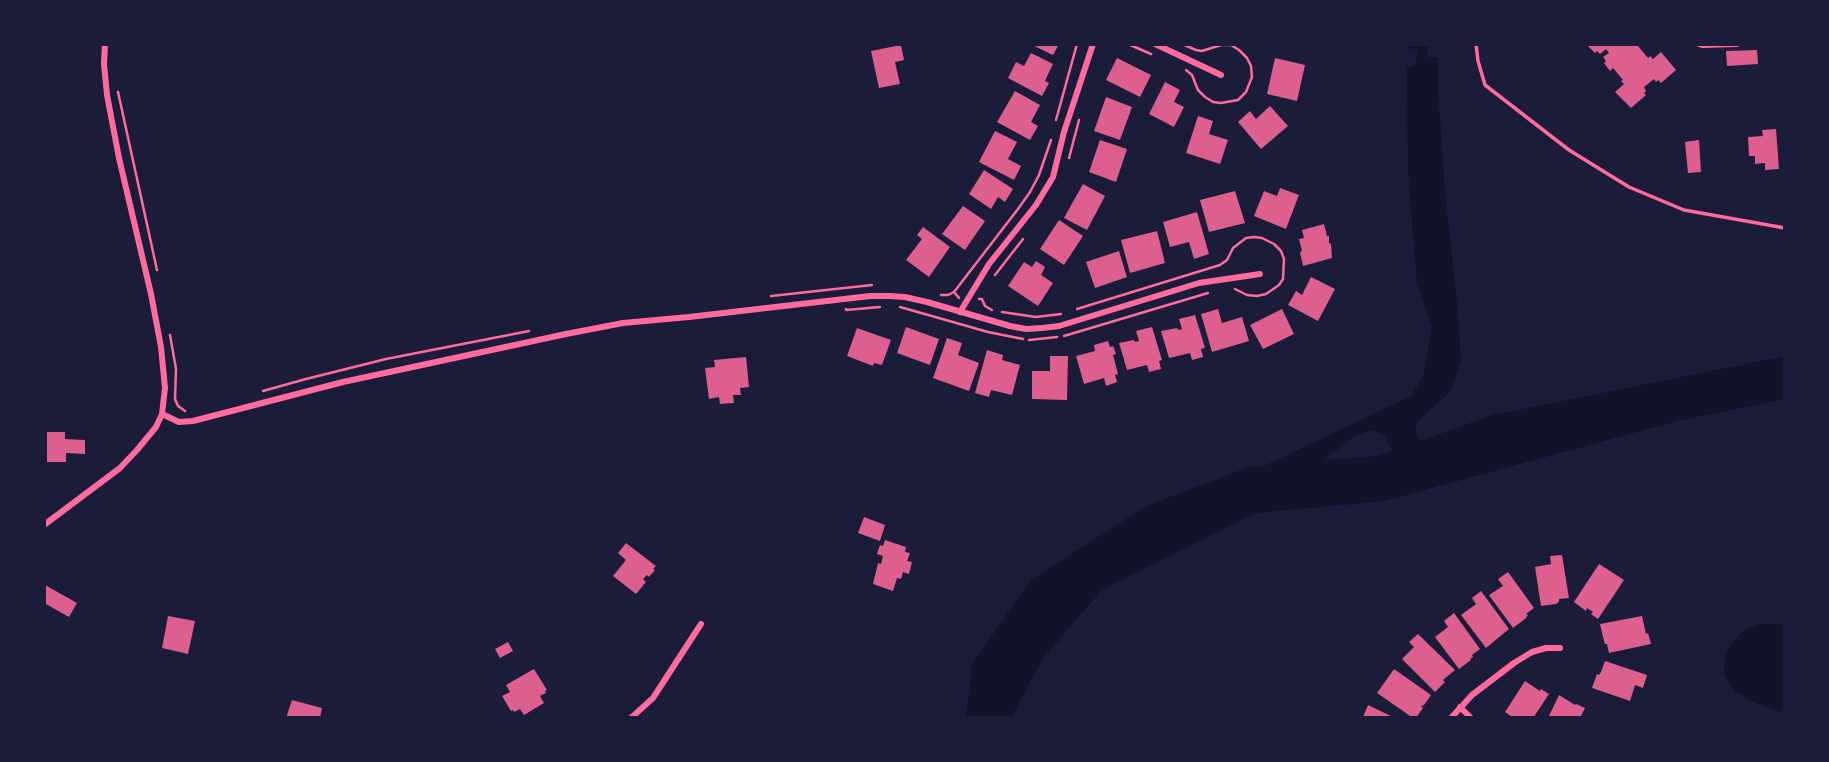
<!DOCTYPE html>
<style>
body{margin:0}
#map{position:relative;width:1829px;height:762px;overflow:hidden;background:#1b1b3a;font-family:Poppins,sans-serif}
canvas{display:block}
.frame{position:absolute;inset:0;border:46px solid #1b1b3a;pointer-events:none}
</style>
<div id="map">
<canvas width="1829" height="762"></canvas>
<div class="frame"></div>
</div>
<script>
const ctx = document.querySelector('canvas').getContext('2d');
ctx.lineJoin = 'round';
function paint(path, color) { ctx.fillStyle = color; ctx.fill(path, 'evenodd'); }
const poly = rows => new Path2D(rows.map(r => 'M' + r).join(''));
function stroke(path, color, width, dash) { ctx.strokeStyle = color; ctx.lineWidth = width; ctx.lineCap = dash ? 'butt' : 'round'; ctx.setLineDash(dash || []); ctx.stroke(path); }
paint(poly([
 [1408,44,1438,44,1427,48,1428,57,1438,57,1438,90,1445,192,1458,313,1461,360,1451,391,1417,422,1415,432,1420,441,1493,415,1785,356,1785,399,1681,420,1384,501,1256,513,1102,590,1042,659,1011,718,966,718,972,664,1031,580,1146,506,1249,467,1264,466,1411,396,1423,377,1432,327,1417,283,1408,172,1407,67,1414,66,1417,57,1417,49,1408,48],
 [1371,430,1383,434,1393,451,1377,456,1324,460,1353,437],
 [1760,624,1785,624,1785,708,1780,712,1753,702,1735,691,1724,675,1725,655,1733,642,1745,629]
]), '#12122b');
paint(poly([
 [1030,44,1059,44,1053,55],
 [1590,44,1641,44,1638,46,1648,58,1650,56,1653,59,1661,52,1676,70,1661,83,1658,80,1656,82,1654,79,1644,87,1646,91,1644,93,1646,95,1631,108,1615,92,1624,84,1621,81,1623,80,1613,68,1610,71,1604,63,1606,61,1603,57,1609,53,1606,49,1600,54,1597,51,1595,53,1588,46],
 [901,45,904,60,895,62,900,84,879,88,871,51],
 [1757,50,1758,64,1727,66,1726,51],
 [1031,53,1053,64,1045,81,1049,83,1042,96,1008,78,1016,62,1024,66],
 [1117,58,1151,75,1140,97,1106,80],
 [1275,58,1305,65,1297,101,1267,94],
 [1165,82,1180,90,1174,102,1184,107,1174,127,1149,114],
 [1015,91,1040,105,1031,122,1038,126,1030,140,997,122],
 [1106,97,1132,107,1120,140,1094,131],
 [1270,106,1288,126,1261,149,1238,122,1250,111,1256,119],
 [1198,116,1213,121,1209,134,1228,140,1220,164,1186,153],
 [1776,129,1779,169,1765,170,1765,163,1755,164,1755,156,1749,156,1748,137,1763,136,1762,130],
 [995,131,1017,142,1008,159,1021,166,1014,180,979,162],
 [1100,140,1127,149,1116,182,1089,172],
 [1699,140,1701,172,1688,173,1685,142],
 [984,170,1013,189,1005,202,998,197,991,209,969,194],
 [1083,184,1105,196,1087,230,1064,218],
 [1280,188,1299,195,1286,229,1254,216,1264,191,1277,196],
 [1235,191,1245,223,1209,232,1200,200],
 [963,206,985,221,965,250,942,234],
 [1197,212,1209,254,1194,259,1189,242,1170,247,1163,222],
 [1059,220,1083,236,1064,265,1040,249],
 [1324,224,1327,236,1329,236,1329,243,1331,244,1332,258,1303,266,1300,252,1302,251,1299,239,1304,238,1302,230],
 [923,227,950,247,929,277,906,260,922,239,917,235],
 [1157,231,1165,263,1130,273,1121,240],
 [1119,251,1127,277,1095,288,1086,262],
 [1036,261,1045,267,1041,275,1053,283,1038,306,1008,286,1024,262,1032,267],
 [1311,277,1335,289,1318,321,1288,305,1296,291,1302,295],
 [1218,309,1222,323,1242,317,1249,341,1212,352,1201,314],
 [1282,309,1294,334,1263,349,1250,325],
 [1195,315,1205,348,1201,349,1203,357,1192,360,1190,353,1169,358,1161,331,1177,328,1178,330,1182,329,1179,319],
 [906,327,939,339,930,365,897,353],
 [1152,327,1162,360,1159,361,1161,369,1149,372,1147,365,1127,370,1119,343,1134,340,1135,342,1139,341,1136,331],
 [857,328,891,340,882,365,874,363,873,366,847,356],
 [947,338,962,343,958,355,979,363,969,391,933,378],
 [1108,341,1110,347,1113,346,1116,354,1113,355,1118,374,1115,375,1117,382,1106,386,1104,378,1084,384,1076,356,1095,351,1094,345],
 [987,350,1003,355,1002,360,1020,365,1012,395,991,390,989,397,975,393],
 [1050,356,1068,356,1067,400,1032,399,1032,371,1050,371],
 [746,357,749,387,740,388,741,395,733,395,734,403,720,404,719,397,709,399,705,368,715,367,714,360],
 [47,432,65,432,65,439,85,440,85,454,66,453,66,462,47,462],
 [864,517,885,525,880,541,858,533],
 [885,540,906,547,905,552,910,553,907,561,912,562,909,574,903,572,901,579,897,578,893,591,873,584,878,563,881,564,883,556,877,554,880,545,883,546],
 [626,543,656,566,653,569,655,570,649,577,647,575,643,579,646,582,636,594,613,576,626,560,618,553],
 [1562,555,1569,598,1559,599,1559,602,1556,604,1541,606,1535,567,1551,564,1550,556],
 [1599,564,1624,580,1598,619,1591,614,1593,612,1587,608,1586,611,1574,602],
 [1508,572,1534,608,1526,614,1528,615,1525,619,1513,628,1489,595,1503,586,1498,579],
 [45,585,77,603,69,617,44,603,44,588],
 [1481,591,1509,629,1486,648,1461,615,1476,604,1472,598],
 [1454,613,1480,649,1472,655,1473,657,1470,659,1471,660,1459,669,1435,637,1448,627,1444,621],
 [168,616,195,621,188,654,162,648],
 [1642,616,1646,634,1648,633,1651,644,1609,653,1607,644,1605,644,1604,641,1600,624],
 [1418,634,1455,670,1443,680,1445,682,1435,692,1402,659,1414,647,1409,642],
 [508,642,513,651,500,658,495,649],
 [1605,661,1647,675,1643,688,1635,685,1630,701,1592,688,1597,674,1599,675,1601,672],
 [534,669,547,690,545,691,546,693,540,696,544,703,524,715,520,709,514,712,513,710,511,711,502,696,510,692,506,685],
 [1394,669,1431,695,1424,705,1421,706,1423,708,1416,718,1413,718,1377,693],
 [1525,681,1540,691,1541,689,1549,694,1533,718,1514,718,1505,712],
 [1559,695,1575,705,1576,704,1585,708,1580,718,1548,718],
 [292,700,322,708,320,718,286,718],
 [1368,705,1395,718,1365,718,1363,717]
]), '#dd5f8e');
stroke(poly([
 [1128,44,1151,54],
 [1182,44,1196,50,1202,51,1221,45,1231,45,1239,50,1247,58,1251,66,1252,77,1246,92,1238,100,1221,103,1213,102,1205,97,1198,90,1192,75,1186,70],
 [118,92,157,270],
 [1056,120,1077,44],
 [1069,158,1079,120],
 [995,275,1023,239],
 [954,292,1018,209,1030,192,1039,175,1051,140],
 [941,295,948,295,954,292,959,298],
 [771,296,872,285],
 [979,299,982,299,985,306,992,310],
 [900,307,988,332,1023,339],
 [846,309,846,310,880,307],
 [1077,309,1220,265,1227,260,1233,248,1246,238,1254,237,1262,238,1274,244,1281,251,1284,259,1283,279,1279,285,1266,294,1257,296,1247,295,1235,289],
 [1002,312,1036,317,1061,314],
 [170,335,176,369,175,399,178,406,185,411],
 [1064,336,1208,293],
 [1029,340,1057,337],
 [263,391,306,379,386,359,529,331]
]), '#ff6b9d', 2.5);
stroke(poly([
 [1476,44,1478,61,1485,85,1569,150,1629,187,1684,210,1785,228]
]), '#ff6b9d', 3.5);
stroke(poly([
 [1155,44,1221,75],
 [1699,44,1702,45,1737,44],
 [960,312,989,264,1036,205,1053,177,1064,132,1093,44],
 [162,414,179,422,193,421,343,382,566,334,623,323,689,317,870,296,889,296,905,297,927,302,1010,326,1026,329,1042,328,1059,326,1199,283,1260,274],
 [44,525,120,468,137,450,156,427,162,414,165,388,161,347,151,294,119,158,107,95,104,64,105,44],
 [1460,707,1471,718],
 [631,718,653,698,701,624],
 [1451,718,1472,695,1514,663,1532,652,1546,648,1560,648]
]), '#ff6b9d', 6);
</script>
